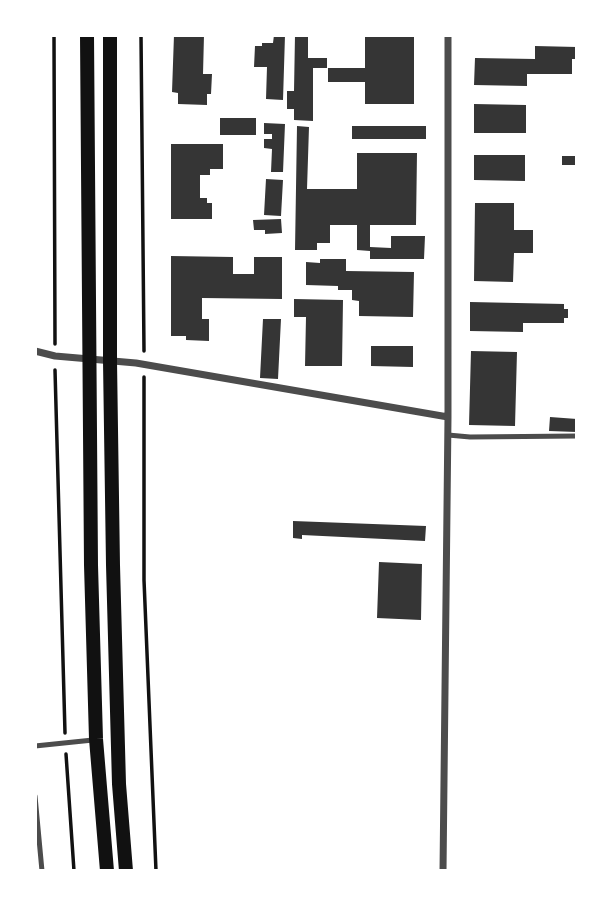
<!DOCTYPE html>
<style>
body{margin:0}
#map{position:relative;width:612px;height:906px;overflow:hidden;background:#fff;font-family:Raleway,sans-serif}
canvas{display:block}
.frame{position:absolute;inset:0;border:37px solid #fff;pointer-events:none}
</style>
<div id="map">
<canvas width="612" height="906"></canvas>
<div class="frame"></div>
</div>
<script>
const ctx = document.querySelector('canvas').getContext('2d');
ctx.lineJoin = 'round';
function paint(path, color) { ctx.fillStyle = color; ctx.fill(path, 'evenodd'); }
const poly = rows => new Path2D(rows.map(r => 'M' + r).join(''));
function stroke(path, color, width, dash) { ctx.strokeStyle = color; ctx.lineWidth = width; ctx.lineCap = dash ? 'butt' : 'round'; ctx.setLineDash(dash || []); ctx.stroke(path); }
paint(poly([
 [174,35,204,35,203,74,212,74,211,94,207,94,207,105,178,104,178,93,172,92],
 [274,35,285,35,283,100,266,99,267,67,254,67,255,46,262,46,262,43,273,43],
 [295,35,308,35,308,58,327,58,327,68,313,68,313,121,294,120,294,109,287,109,287,91,294,91],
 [365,35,414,35,414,104,365,104,365,82,328,82,328,68,365,68],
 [535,46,577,47,577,59,572,59,572,74,527,74,527,86,474,85,475,58,535,59],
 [474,104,526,105,526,133,474,133],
 [220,118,256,118,256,135,220,135],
 [264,123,285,124,283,172,271,172,272,149,264,148,264,139,272,139,272,134,264,134],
 [297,126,309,127,307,189,357,189,357,153,417,153,416,225,370,225,370,247,391,248,391,236,425,236,424,259,370,259,370,251,357,250,357,225,330,225,330,243,317,243,317,250,295,250],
 [352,126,426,126,426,139,352,139],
 [171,144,223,144,223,169,210,169,210,175,200,175,200,198,207,198,207,203,212,203,212,219,171,219],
 [474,155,525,155,525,181,474,180],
 [562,156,577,156,577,165,562,165],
 [266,179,283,180,281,216,264,215],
 [475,203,514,203,514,230,533,230,533,253,514,253,513,282,474,281],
 [281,219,282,233,265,234,265,230,254,230,253,220],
 [171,256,233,257,233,274,254,274,254,257,282,257,282,299,202,298,202,319,209,319,209,341,186,340,186,336,171,336],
 [320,259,346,259,346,271,414,272,413,317,359,316,359,301,352,300,352,290,338,290,338,286,306,285,306,262,320,263],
 [294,299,343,300,342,366,305,366,306,317,294,317],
 [470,302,564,304,564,309,568,309,568,318,564,318,564,323,523,323,523,332,470,331],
 [263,319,281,319,278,379,260,378],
 [371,346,413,346,413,367,371,366],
 [471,351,517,352,515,426,469,425],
 [550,417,577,419,577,432,549,431],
 [293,521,426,526,425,541,302,535,302,539,293,538],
 [379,562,422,564,421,620,377,618]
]), '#353535');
stroke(poly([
 [54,35,55,344],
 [141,35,144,351],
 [55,370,65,733],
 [144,377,144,580,156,871],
 [66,754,74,871]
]), '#111', 3.5);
stroke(poly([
 [448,435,470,437,577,436],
 [35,746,93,740],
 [35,796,42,871]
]), '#4c4c4c', 5);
stroke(poly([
 [35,351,55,356,136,363,448,417],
 [443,871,448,417,448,35]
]), '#4c4c4c', 7);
stroke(poly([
 [87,35,91,565,96,739,107,871],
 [110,35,110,361,113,565,119,784,126,871]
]), '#111', 14);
</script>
